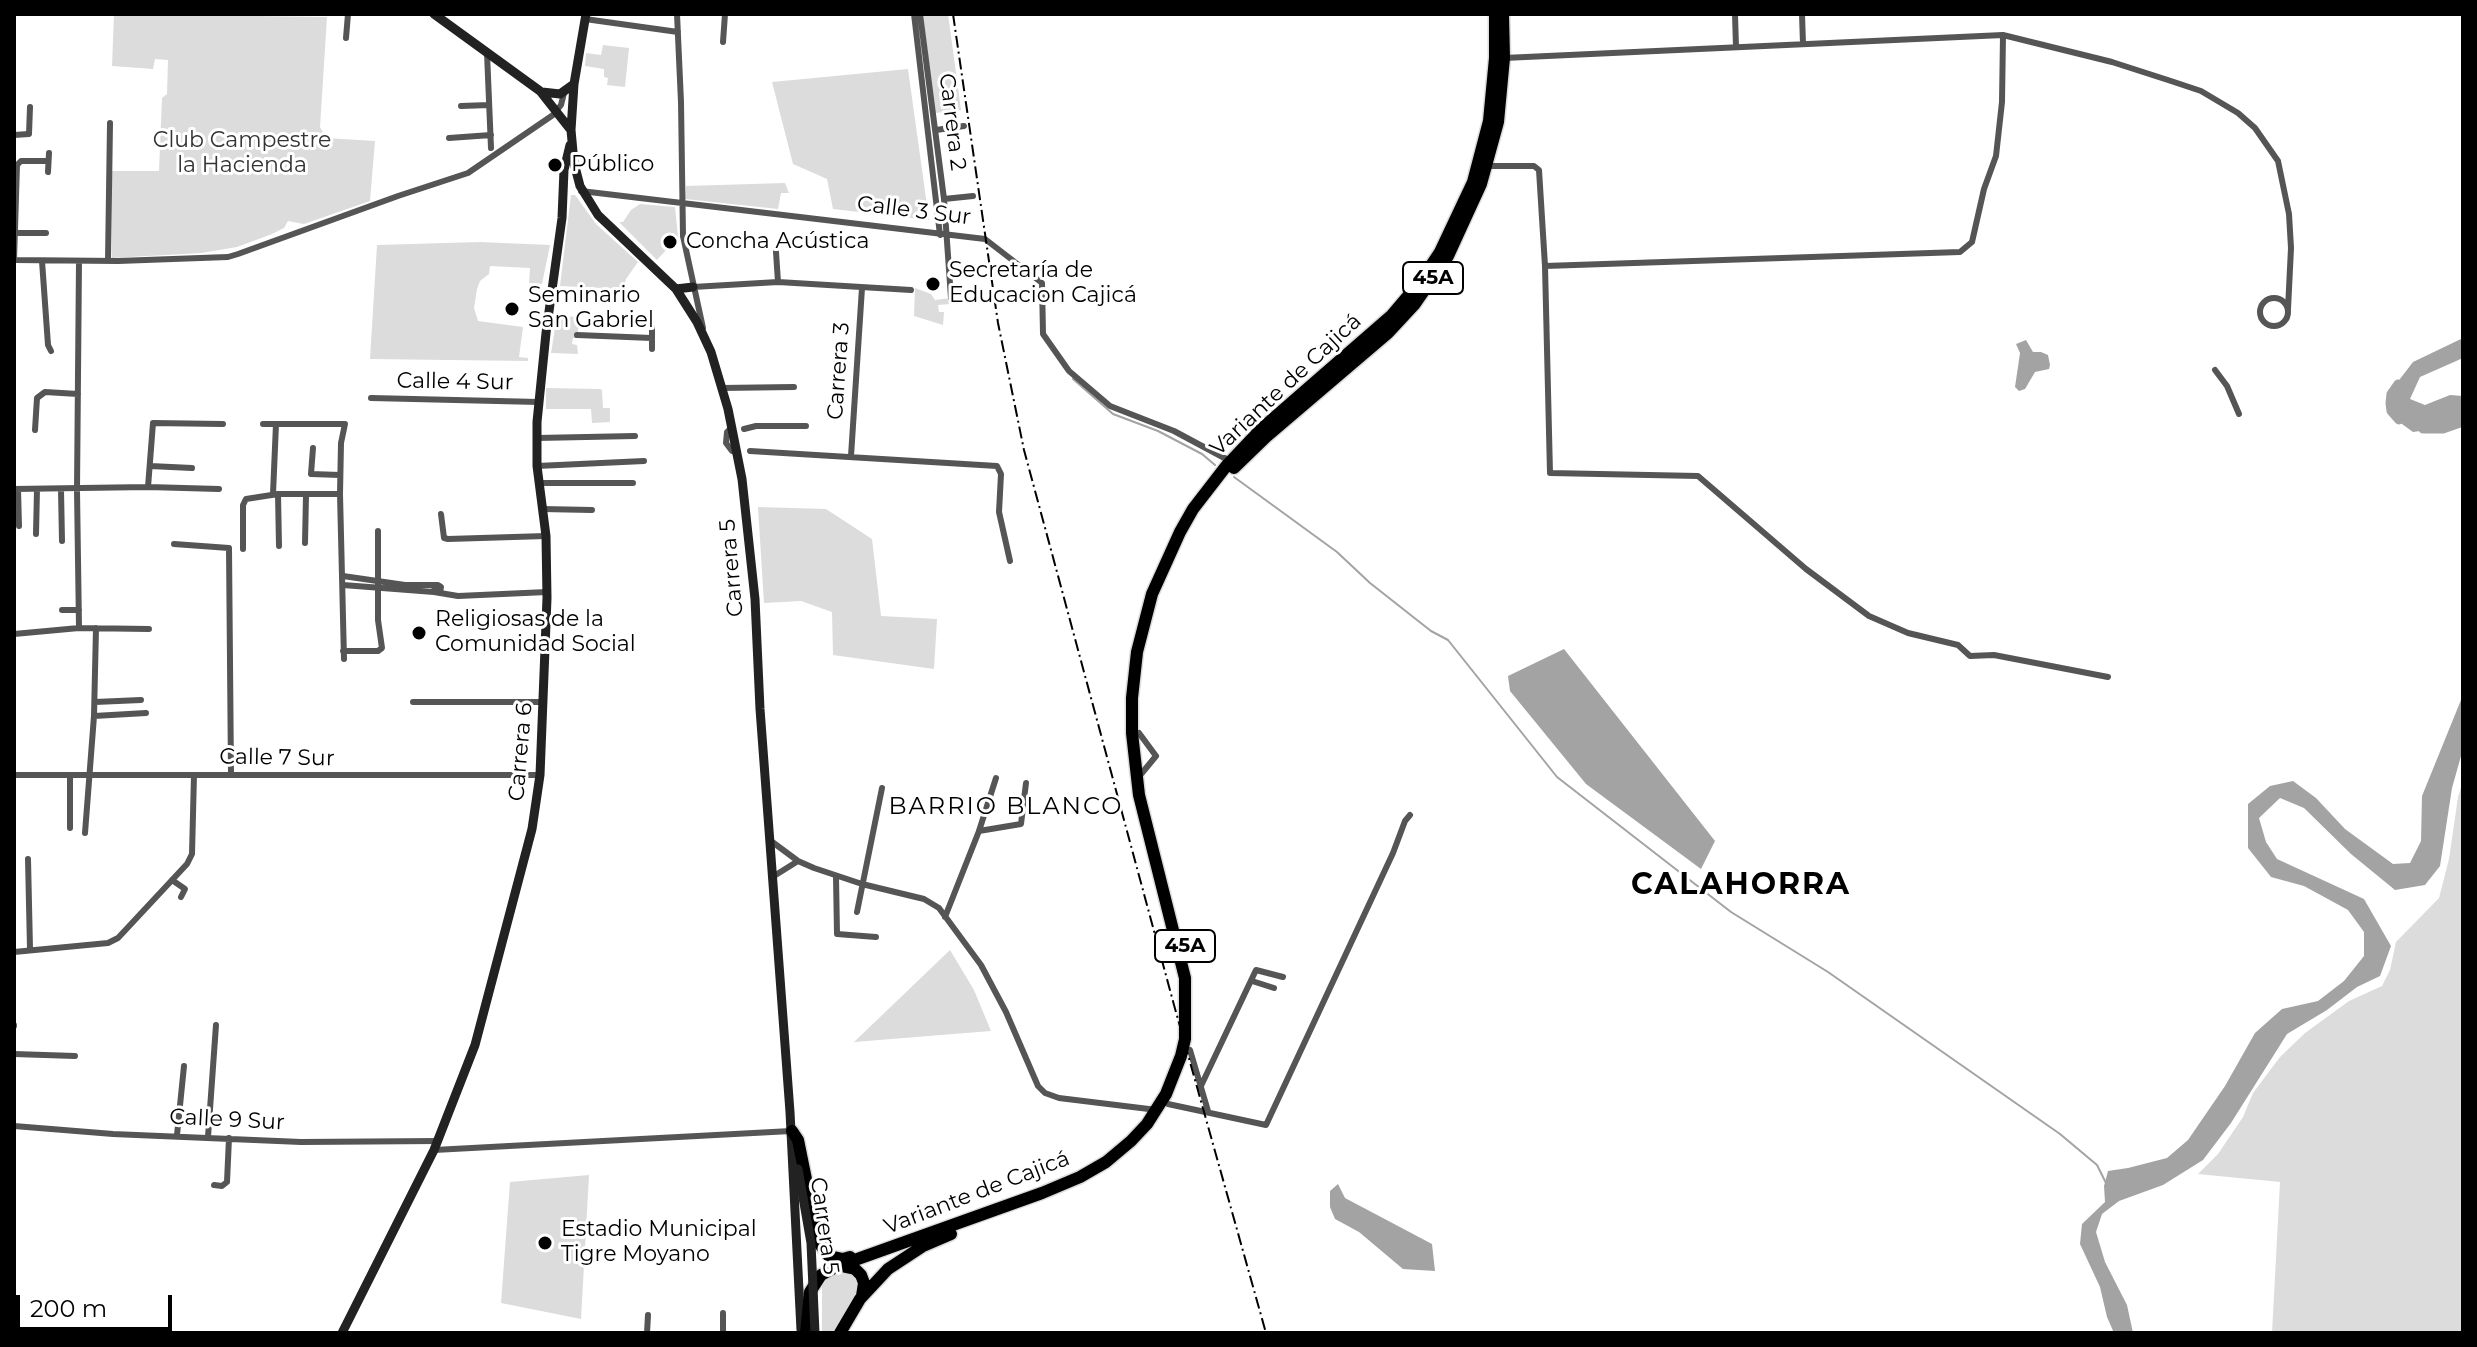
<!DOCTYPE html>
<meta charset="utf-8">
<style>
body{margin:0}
#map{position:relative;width:2477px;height:1347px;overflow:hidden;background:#fff;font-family:Montserrat,sans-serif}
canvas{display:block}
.frame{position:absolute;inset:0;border:16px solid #000;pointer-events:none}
.scale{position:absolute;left:16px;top:1295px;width:156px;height:36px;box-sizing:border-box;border:4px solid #000;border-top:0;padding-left:10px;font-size:24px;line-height:28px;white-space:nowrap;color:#000;-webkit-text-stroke:6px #fff;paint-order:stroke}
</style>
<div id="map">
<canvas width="2477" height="1347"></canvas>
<div class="frame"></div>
<div class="scale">200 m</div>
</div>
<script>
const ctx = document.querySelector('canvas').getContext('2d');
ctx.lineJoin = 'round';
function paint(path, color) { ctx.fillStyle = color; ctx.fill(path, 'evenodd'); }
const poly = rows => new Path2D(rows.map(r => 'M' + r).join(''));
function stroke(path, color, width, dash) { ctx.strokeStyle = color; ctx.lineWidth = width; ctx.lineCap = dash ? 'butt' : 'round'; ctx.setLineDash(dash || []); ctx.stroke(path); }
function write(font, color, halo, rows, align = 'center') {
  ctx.font = font + ' Montserrat,sans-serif'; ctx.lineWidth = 6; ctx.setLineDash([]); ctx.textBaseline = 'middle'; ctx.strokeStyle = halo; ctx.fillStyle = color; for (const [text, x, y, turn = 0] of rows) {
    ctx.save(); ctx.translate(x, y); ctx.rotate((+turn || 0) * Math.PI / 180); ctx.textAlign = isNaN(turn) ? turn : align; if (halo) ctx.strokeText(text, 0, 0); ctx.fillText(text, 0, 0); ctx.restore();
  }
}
paint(poly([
 [114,14,327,17,320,127,326,138,375,141,370,201,304,224,288,221,284,228,272,234,237,247,201,253,112,258,112,171,159,171,162,98,167,94,168,60,155,59,153,69,112,66],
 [923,14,948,14,961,110,935,113],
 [603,45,629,48,625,87,607,85,608,78,604,77,604,69,585,66,586,53,601,55],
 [908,69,929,220,833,209,827,179,793,164,772,82],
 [785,183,789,193,781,193,778,209,685,199,686,186],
 [571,195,575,195,596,224,638,262,626,279,624,289,560,286],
 [640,204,675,207,678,237,657,260,619,222,623,222,631,210],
 [480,242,550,245,542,284,529,283,530,268,490,266,489,274,480,281,477,289,474,308,478,321,523,327,519,357,528,358,528,361,370,359,377,245],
 [915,288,931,294,935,300,951,298,950,304,938,305,939,312,944,312,943,325,914,316],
 [557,316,580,317,577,338,573,338,572,344,577,345,578,354,551,353],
 [546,388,600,389,602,390,603,408,610,408,610,422,592,423,591,409,546,409],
 [758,507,826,509,872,539,881,616,937,619,934,669,833,655,832,612,801,601,764,603],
 [2463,782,2463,1333,2272,1333,2280,1182,2198,1174,2218,1154,2243,1117,2253,1093,2280,1057,2305,1033,2349,1001,2382,986,2390,970,2396,942,2439,898,2449,859,2458,797],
 [950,950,974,990,991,1031,854,1042],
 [589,1175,581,1319,501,1303,510,1182],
 [844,1272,852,1275,856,1281,858,1294,839,1333,822,1333,822,1280,835,1273]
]), '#dcdcdc');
paint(poly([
 [2463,338,2463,358,2420,377,2410,399,2425,405,2450,395,2463,396,2463,425,2413,432,2391,416,2393,388,2413,362],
 [2026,340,2033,352,2041,352,2048,355,2050,365,2049,369,2035,372,2025,389,2019,391,2015,387,2020,353,2016,344],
 [1564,649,1715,841,1701,869,1586,784,1510,691,1508,676],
 [2463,695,2463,749,2452,788,2440,866,2425,885,2395,890,2351,854,2304,808,2280,798,2259,818,2266,842,2277,859,2364,899,2391,946,2380,976,2357,987,2327,1010,2287,1034,2231,1123,2203,1160,2163,1185,2119,1201,2102,1214,2096,1232,2105,1262,2127,1305,2133,1333,2114,1333,2107,1317,2100,1287,2080,1244,2082,1224,2105,1202,2104,1186,2108,1171,2128,1168,2167,1158,2188,1140,2225,1086,2255,1033,2282,1009,2318,1001,2344,981,2364,956,2364,932,2348,910,2304,886,2271,877,2248,848,2248,804,2270,786,2293,781,2316,798,2345,829,2393,864,2410,863,2421,841,2422,796],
 [1338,1184,1345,1198,1432,1244,1435,1271,1403,1269,1359,1232,1335,1219,1330,1207,1330,1191]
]), '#a3a3a3');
stroke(poly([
 [1073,379,1113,414,1158,431,1202,454,1215,465],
 [1234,477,1337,552,1370,583,1431,631,1448,640,1557,777,1731,912,1828,972,2060,1134,2097,1165,2106,1183]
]), '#a3a3a3', 2);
stroke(poly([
 [2398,384,2391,394,2390,403,2391,411,2399,420],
 [2423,429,2443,429,2463,422]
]), '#a3a3a3', 9);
const highway = poly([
 [1234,468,1266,437,1388,333,1414,305,1448,256,1481,184,1498,122,1504,58,1503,14],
 [792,1131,798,1140,819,1243,829,1256,843,1259,850,1257],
 [841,1266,855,1269,861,1275,864,1283,862,1296],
 [806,1333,810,1292,821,1275,838,1266,1042,1193,1080,1177,1106,1162,1131,1141,1147,1124,1166,1094,1181,1056,1185,1039,1185,978,1139,795,1132,733,1132,698,1137,652,1152,594,1180,532,1193,509,1227,465,1261,429,1392,315,1420,282,1440,252,1473,182,1489,121,1495,58,1495,14],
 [840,1333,860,1299,888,1269,923,1246,951,1234]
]);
stroke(highway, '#dbdbdb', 15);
stroke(poly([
 [677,14,681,102,683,236,703,328],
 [914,14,940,235],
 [920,14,944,199,951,298],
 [1735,14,1736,47],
 [1802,14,1803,44],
 [585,19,678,32],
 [346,38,348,14],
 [723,42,725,14],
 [487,53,491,148],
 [1504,58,2003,35,2112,62,2171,81,2201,91,2238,113,2255,128,2278,161,2289,214,2291,248,2288,309],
 [461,106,489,105],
 [936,130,964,126],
 [14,135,29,134,30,107],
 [449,138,491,135],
 [1487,166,1534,166,1539,170,1545,266,1550,473,1698,476,1806,569,1869,616,1908,633,1958,645,1970,656,1994,655,2108,677],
 [48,172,49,153],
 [581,191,985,239,1042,283,1043,334,1069,371,1110,406,1174,431,1230,461],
 [944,199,973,196],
 [15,233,46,233],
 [776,252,778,282],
 [14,260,118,261,228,257,238,254,398,196,468,173,553,115,561,105,564,93],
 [14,260,17,165,21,161,48,161],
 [42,261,48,345,51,351],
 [108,261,110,123],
 [1545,266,1960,252,1972,242,1984,189,1996,156,2002,102,2003,35],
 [693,287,778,282,911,290],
 '2260 312a14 14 0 1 1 28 0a14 14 0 1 1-28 0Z',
 [577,335,652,338],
 [652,349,652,328],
 [2215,370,2227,386,2239,414],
 [721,388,794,387],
 [371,398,539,402],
 [263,424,276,424,273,494],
 [276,424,345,424,341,443,340,494,344,659],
 [732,427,727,432,726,443,732,451,738,453],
 [744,429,756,426,806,426],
 [35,430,37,398,45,392,78,394],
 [537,438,635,436],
 [313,448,311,474,340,475],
 [750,451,997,466,1001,474,999,512,1010,561],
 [851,456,862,288],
 [150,466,192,468],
 [537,466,644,461],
 [539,483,633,483],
 [148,487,153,423,223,424],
 [14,489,148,487,219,489],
 [18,489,19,526],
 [61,490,62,541],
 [278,494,279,546],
 [542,509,592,510],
 [441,514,444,538,448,539,546,536],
 [36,534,37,489],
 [305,543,306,495],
 [174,544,229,548,231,775],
 [243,549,243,505,246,499,278,494,340,494],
 [343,576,405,585,438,585,441,587,440,593,434,592,435,586],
 [343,585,434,592],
 [440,593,458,596,547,592],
 [62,610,79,610],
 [79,628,77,490,79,261],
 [14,634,79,628,149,629],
 [343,651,378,651,382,648,378,620,378,531],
 [95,702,141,700],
 [413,702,544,702],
 [94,716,146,713],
 [1139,733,1156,756],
 [1142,773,1156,756],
 [14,775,540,775],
 [70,828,70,775],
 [979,831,1021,824,1026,783],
 [85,833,94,716,96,628],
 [771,841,798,861,814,868,862,884,924,899,939,908,981,965,1006,1012,1038,1086,1045,1093,1059,1098,1157,1110],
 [28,859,30,949],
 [774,876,798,861],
 [836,877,837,934,876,937],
 [172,880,185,889,181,897],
 [857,912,882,788],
 [945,917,979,831,996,778],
 [14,952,108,943,118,938,187,864,192,854,194,775],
 [1252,981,1274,988],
 [14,1025,14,1026],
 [1190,1050,1208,1111],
 [14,1054,75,1056],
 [1200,1088,1256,970,1283,977],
 [1168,1104,1266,1125,1393,853,1405,821,1410,815],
 [14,1126,113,1134,301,1142,438,1141],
 [177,1135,184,1066],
 [208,1137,216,1025],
 [434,1150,791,1131],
 [214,1185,222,1186,227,1182,229,1138],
 [647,1333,648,1315],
 [723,1333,723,1313]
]), '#555', 6);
stroke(poly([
 [434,14,540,91,570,129],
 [586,14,574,84,571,130,574,163,580,186,598,215,676,289,697,322,711,352,728,409,742,479,755,599,760,709,790,1112,801,1330],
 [542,92,560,94,574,84],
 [676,289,693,287],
 [342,1333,434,1150,475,1045,532,829,540,775,547,598,546,536,537,466,537,422,546,333,562,218,564,170,570,145]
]), '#222', 9);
stroke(highway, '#000', 12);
stroke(poly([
 [953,14,998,323,1024,450,1174,1005,1266,1333]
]), '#000', 2, [12, 4, 2, 4]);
stroke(poly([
 [798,1169,811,1243,815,1333]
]), '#222', 9);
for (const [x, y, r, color] of [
 [555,165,8,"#000"],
 [670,242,8,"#000"],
 [933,284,8,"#000"],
 [512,309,8,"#000"],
 [419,633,8,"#000"],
 [545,1243,8,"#000"]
]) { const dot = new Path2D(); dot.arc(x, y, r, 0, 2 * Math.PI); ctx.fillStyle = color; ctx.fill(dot); stroke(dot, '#fff', 3); }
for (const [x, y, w] of [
 [1433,278,60],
 [1185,946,60]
]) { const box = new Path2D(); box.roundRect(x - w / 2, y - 16, w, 32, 6); ctx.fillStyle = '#fff'; ctx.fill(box); stroke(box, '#000', 2); }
write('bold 20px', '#000', null, [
 ["45A",1433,278],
 ["45A",1185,946]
]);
write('22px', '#000', '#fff', [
 ["Carrera 2",952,122,83],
 ["Calle 3 Sur",914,211,7],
 ["Carrera 3",839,371,-86],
 ["Calle 4 Sur",455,382,1],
 ["Variante de Cajicá",1286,385,-43],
 ["Carrera 5",732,568,-95],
 ["Carrera 6",521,752,-85],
 ["Calle 7 Sur",277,758,1],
 ["Calle 9 Sur",227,1120,3],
 ["Variante de Cajicá",977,1193,-21],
 ["Carrera 5",824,1226,82]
]);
write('22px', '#333', '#fff', [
 ["Club Campestre",242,141],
 ["la Hacienda",242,166]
]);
write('22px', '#000', '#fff', [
 ["Público",571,165],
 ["Concha Acústica",686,242],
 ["Secretaría de",949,271],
 ["Educacion Cajicá",949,296],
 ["Seminario",528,296],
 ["San Gabriel",528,321],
 ["Religiosas de la",435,620],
 ["Comunidad Social",435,645],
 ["Estadio Municipal",561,1230],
 ["Tigre Moyano",561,1255]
], 'left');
ctx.letterSpacing = '2px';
write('24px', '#000', '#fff', [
 ["BARRIO BLANCO",1006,807]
]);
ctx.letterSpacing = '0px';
ctx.letterSpacing = '2px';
write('bold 30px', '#000', '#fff', [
 ["CALAHORRA",1741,885]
]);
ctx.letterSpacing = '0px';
</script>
